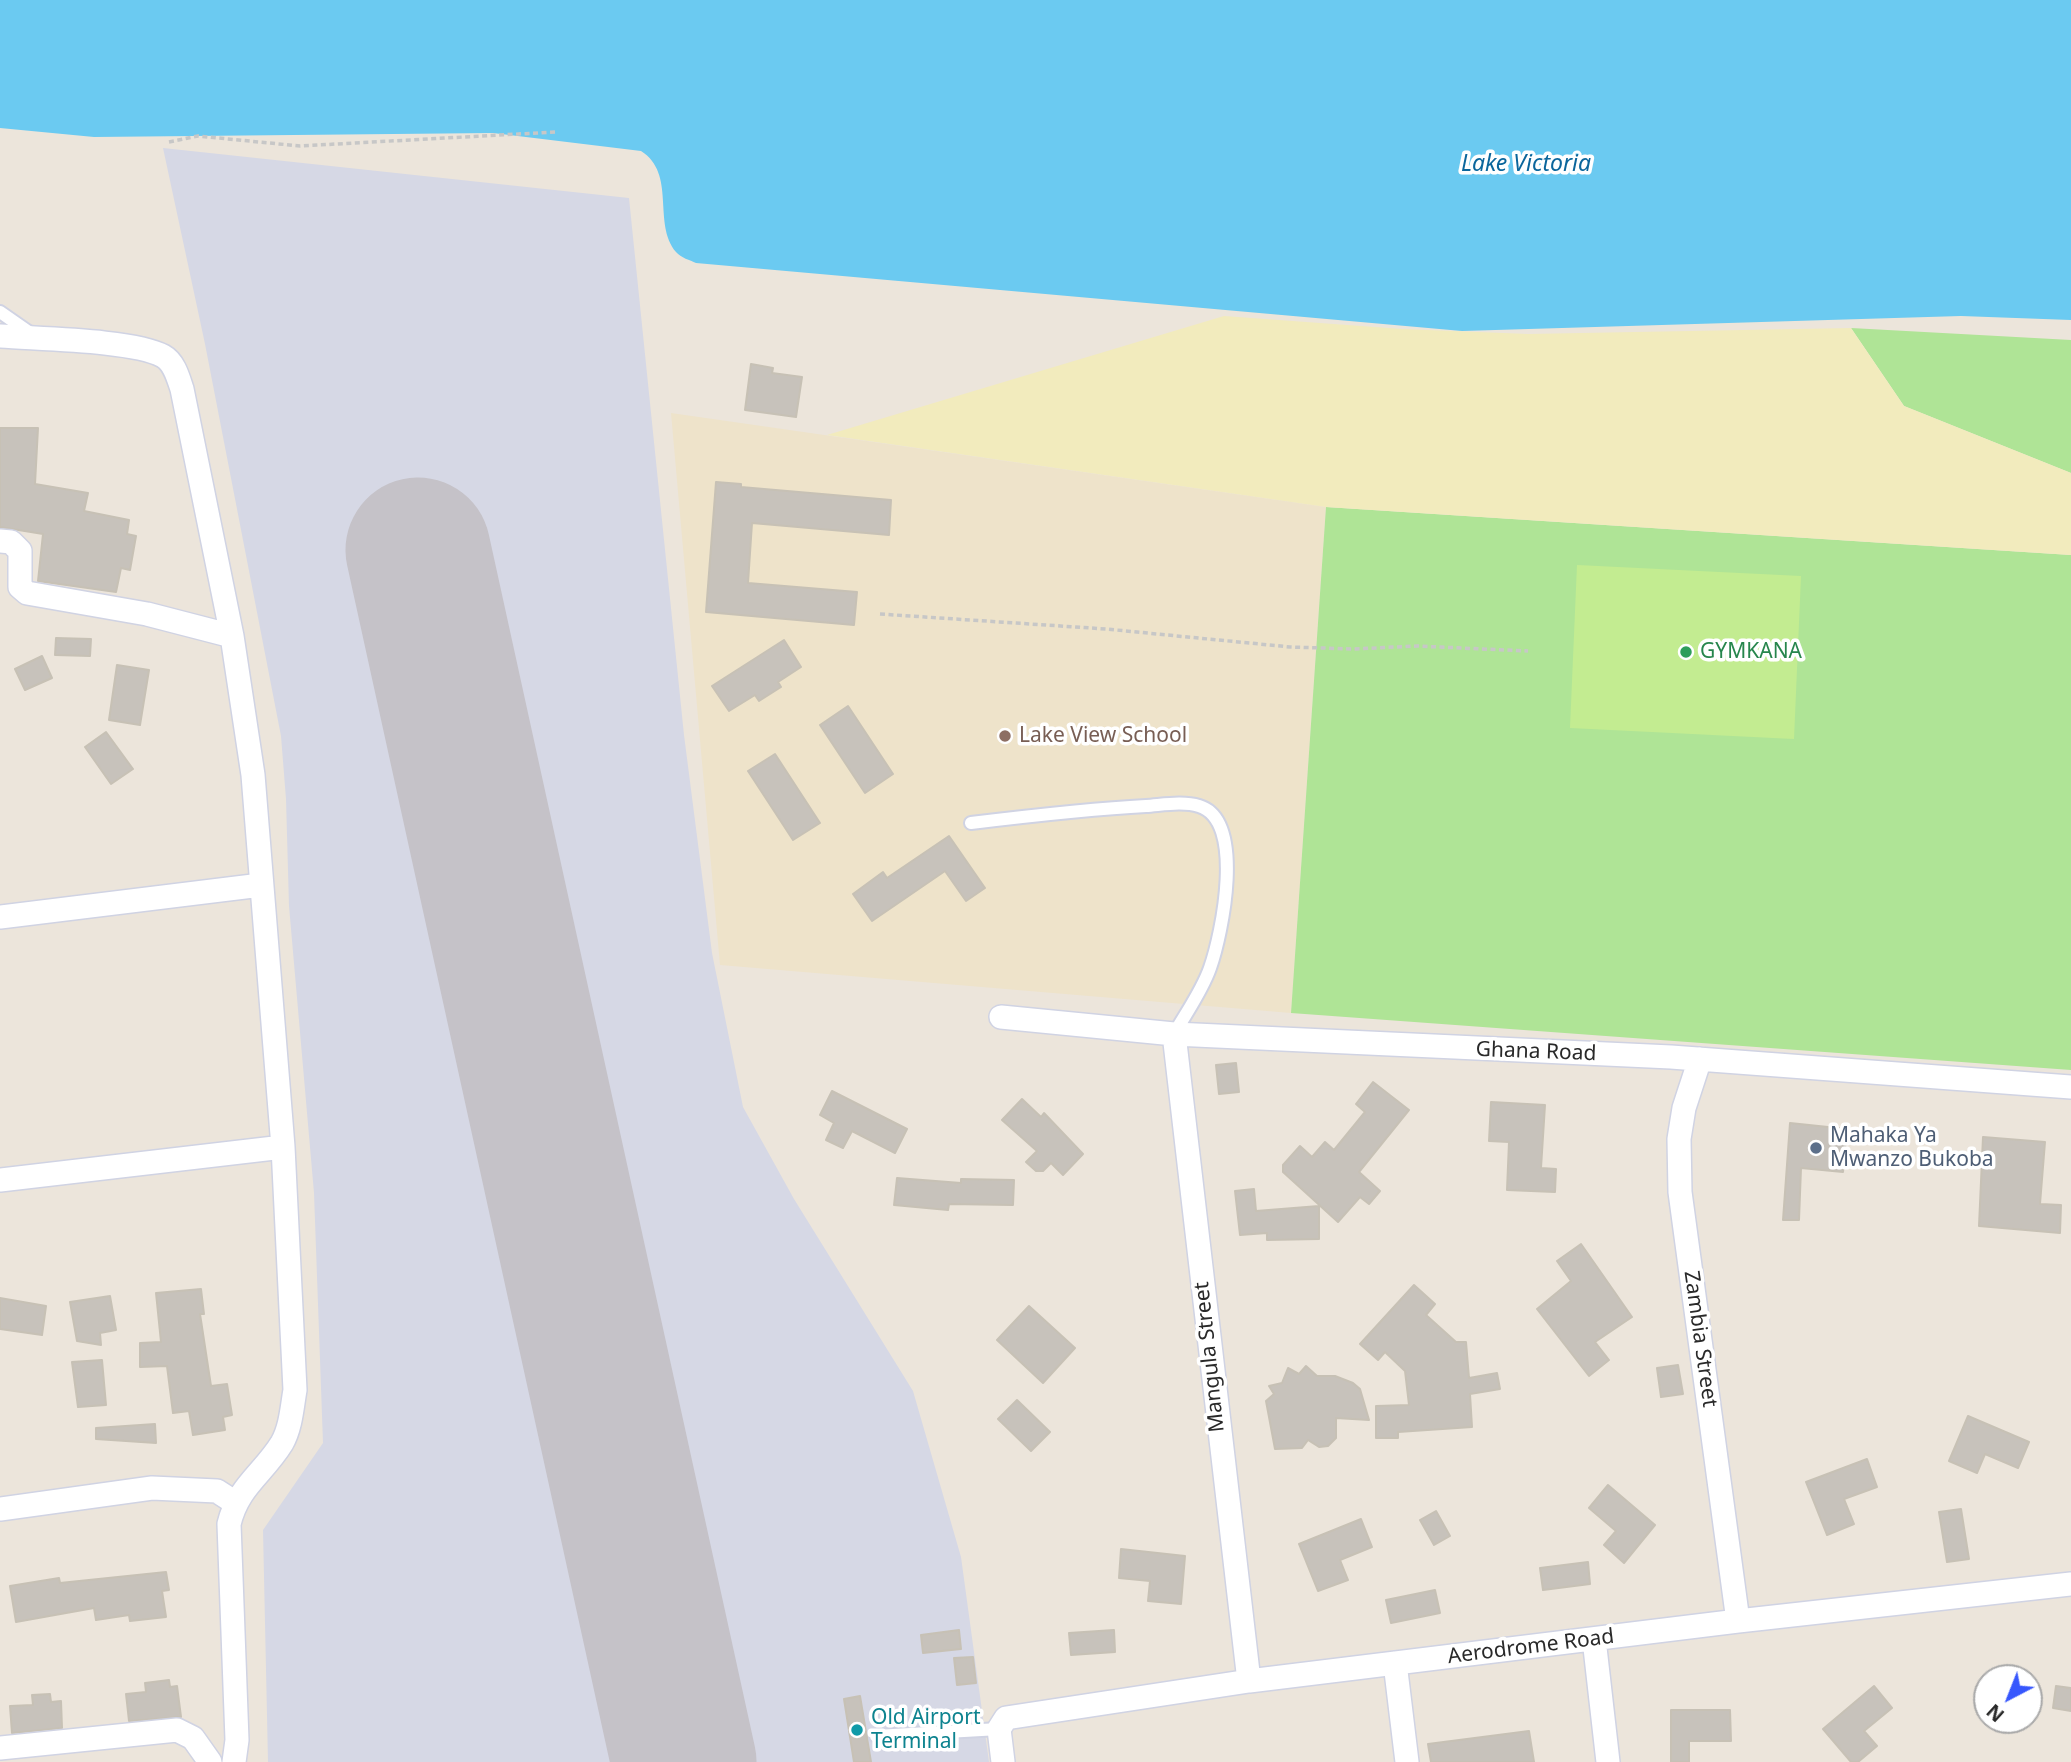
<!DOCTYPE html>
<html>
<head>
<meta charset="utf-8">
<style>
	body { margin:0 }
	#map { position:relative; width:2071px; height:1762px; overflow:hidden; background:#ece5db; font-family:"Noto Sans",sans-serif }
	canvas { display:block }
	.north { position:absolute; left:1973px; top:1664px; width:70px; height:70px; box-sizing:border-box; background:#fff; border:2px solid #a9a9a9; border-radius:50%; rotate:222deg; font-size:19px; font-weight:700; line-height:28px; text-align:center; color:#292929 }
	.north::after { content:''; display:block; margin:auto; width:24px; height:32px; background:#3757fd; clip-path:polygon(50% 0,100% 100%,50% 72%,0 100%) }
</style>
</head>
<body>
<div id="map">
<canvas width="2071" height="1762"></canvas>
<div class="north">N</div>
</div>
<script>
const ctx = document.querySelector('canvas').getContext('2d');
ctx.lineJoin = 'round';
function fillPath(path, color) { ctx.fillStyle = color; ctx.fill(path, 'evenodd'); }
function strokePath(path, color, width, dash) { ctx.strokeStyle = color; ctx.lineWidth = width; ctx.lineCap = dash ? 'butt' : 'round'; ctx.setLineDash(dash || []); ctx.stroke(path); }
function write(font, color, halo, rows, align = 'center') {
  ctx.font = font + ' "Noto Sans",sans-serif'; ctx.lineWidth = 7; ctx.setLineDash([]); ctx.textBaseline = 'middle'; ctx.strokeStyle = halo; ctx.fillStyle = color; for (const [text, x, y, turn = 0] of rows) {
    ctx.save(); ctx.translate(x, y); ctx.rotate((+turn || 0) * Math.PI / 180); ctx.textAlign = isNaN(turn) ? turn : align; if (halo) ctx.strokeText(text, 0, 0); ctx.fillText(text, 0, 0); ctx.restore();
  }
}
fillPath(new Path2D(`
	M671,413L1326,507L1291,1013L720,965Z`), '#eee3ca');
fillPath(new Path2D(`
	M163,148L629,198L684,735L712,953L743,1107L794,1199L913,1391L961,1557L989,1762H268L263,1530L323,1443L314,1193L289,906L286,799L281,736L205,344Z`), '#d6d8e5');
fillPath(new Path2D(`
	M1851,328L2071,340V473L1904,406Z
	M1326,507L2071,555V1070L1291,1013Z`), '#afe496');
fillPath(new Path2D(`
	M1224,316L1402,329L1528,334L1851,328L1904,406L2071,473V555L1326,507L827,435Z`), '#f2ebbd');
fillPath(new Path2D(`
	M1577,565L1801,576L1794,739L1570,728Z`), '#c3ec91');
fillPath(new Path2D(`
	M0,0H2071V320L1961,316L1462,331L696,263C690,260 681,258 676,252C652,223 677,174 641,151L493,133L94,137L0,128Z`), '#6bcaf1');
strokePath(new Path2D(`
	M418,550L684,1762`), '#c5c2c8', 145);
const building = new Path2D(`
	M751,364L773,368L772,373L802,377L796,417L745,410Z
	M0,428H38L35,484L88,493L84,511L129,520L127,534L136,536L130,570L121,568L116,592L38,581L43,534L0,527Z
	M716,482L741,484V487L891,500L889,535L752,523L748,583L857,592L854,625L706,612Z
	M56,638L91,639L90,656L55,655Z
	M784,640L801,667L778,682L781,687L759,701L755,695L729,711L712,686Z
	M42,656L52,678L25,690L15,669Z
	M117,665L149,670L140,725L109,720Z
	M848,706L893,774L865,793L820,725Z
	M106,732L133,769L111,784L85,747Z
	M775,754L820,823L793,840L748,771Z
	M949,836L985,888L966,901L945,871L872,921L853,894L883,872L887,878Z
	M1236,1063L1239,1092L1219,1094L1216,1065Z
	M1373,1082L1409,1110L1359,1172L1380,1191L1369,1204L1360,1197L1338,1222L1283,1172V1165L1300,1146L1312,1157L1325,1142L1334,1150L1365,1112L1356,1104Z
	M832,1091L907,1129L895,1153L852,1131L843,1148L826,1140L834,1123L820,1115Z
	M1022,1099L1041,1117L1044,1113L1083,1154L1063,1175L1051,1163L1043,1171H1036L1026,1162L1037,1151L1002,1120Z
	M1491,1102L1545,1105L1541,1168L1556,1169L1555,1192L1507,1190L1509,1142L1489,1141Z
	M1790,1123L1847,1129L1843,1172L1801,1168L1799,1220H1783Z
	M1983,1137L2045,1142L2040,1204L2061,1205L2060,1233L1979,1226Z
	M897,1178L961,1183V1179L1014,1180L1013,1205L949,1204L948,1210L894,1205Z
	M1254,1189L1256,1211L1319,1206V1239L1267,1240V1233L1240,1235L1235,1191Z
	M1581,1244L1632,1317L1595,1342L1609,1360L1589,1376L1537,1309L1571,1281L1557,1261Z
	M1414,1285L1435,1304L1426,1315L1456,1342H1466L1469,1378L1497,1373L1500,1389L1470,1394L1472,1427L1398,1432V1438H1376V1406L1409,1405L1405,1371L1385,1352L1378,1360L1360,1344Z
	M201,1289L204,1314H200L211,1386L227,1384L232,1415L223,1417L225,1430L193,1435L189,1411L173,1413L167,1366L140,1367V1343L161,1342L156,1293Z
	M110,1296L116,1330L100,1333L101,1345L77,1341L70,1302Z
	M0,1298L46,1306L42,1335L0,1329Z
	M1029,1306L1075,1348L1043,1383L997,1340Z
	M102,1360L106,1405L78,1407L72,1362Z
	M1678,1365L1683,1394L1661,1397L1657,1368Z
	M1306,1366L1317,1376H1335L1353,1383L1360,1389L1369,1420L1336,1418V1438L1328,1446L1319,1447L1308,1440L1302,1448L1275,1449L1266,1401L1274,1394L1269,1386L1282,1383L1288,1368L1299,1374Z
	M1017,1400L1050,1432L1031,1451L998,1419Z
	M1968,1416L2029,1442L2018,1468L1985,1454L1977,1473L1949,1461Z
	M155,1424L156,1443L96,1439V1428Z
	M1867,1459L1877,1487L1844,1499L1854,1524L1827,1535L1806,1482Z
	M1608,1485L1655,1525L1624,1563L1604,1545L1616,1531L1589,1508Z
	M1961,1509L1969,1559L1947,1562L1939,1512Z
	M1436,1511L1450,1536L1434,1545L1420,1520Z
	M1361,1519L1372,1547L1340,1560L1348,1580L1318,1591L1299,1544Z
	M1121,1549L1185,1556L1181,1604L1148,1601L1150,1581L1119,1578Z
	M1588,1562L1590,1584L1543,1590L1540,1568Z
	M166,1572L169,1590L162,1591L166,1617L130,1621L129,1615L96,1620L94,1608L16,1622L10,1586L59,1578L60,1583Z
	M1435,1590L1440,1613L1391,1623L1386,1600Z
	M959,1630L961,1649L923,1653L921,1635Z
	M1114,1630L1115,1652L1071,1655L1069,1633Z
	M973,1657L976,1683L957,1685L954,1658Z
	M169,1680L170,1687L177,1686L181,1717L129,1721L126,1694L146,1692L145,1683Z
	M1874,1686L1892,1708L1864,1731L1877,1746L1858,1762H1851L1823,1729Z
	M2056,1686L2071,1688V1711L2053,1708Z
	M50,1694L51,1702L61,1701L62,1728L12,1733L10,1706L33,1705L32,1695Z
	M860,1696L871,1762H854L844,1699Z
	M1671,1710H1730L1731,1741H1689V1762H1671Z
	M1529,1731L1534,1762H1431L1428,1744Z`);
fillPath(building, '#c7c2bb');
strokePath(building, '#c7c1b5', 2);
const service = new Path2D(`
	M0,312L33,335
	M971,823C1029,816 1087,809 1146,806C1162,805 1183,801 1199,806C1246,820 1222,934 1210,968C1202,991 1186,1013 1174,1034
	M876,1736L999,1729`);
const minor = new Path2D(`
	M0,336C37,339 134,340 163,356C174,362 178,377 182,389L232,636L253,775L283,1147L295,1390C292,1407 291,1427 282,1443C263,1474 238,1486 229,1524L237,1740L234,1762
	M0,541L11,542L20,551V587L27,593L147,614L232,636
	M0,917L261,885
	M1001,1017L1174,1034L1671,1057L2071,1087
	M1174,1034L1249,1681
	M1700,1059L1684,1108L1679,1139L1680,1192L1738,1621
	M0,1180L283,1147
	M0,1509L152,1488L217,1491L234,1502
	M1594,1639L1608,1762
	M1395,1663L1407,1762
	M0,1748L177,1730L193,1738L210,1762
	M1003,1762L999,1729L1006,1718L1249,1681L1738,1621L2071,1584`);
strokePath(service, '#d0d3e3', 16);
strokePath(minor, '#d0d3e3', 26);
strokePath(new Path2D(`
	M169,142L198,136L300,146L555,132
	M880,614L1106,629L1290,647L1354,649L1417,646L1528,651`), '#c7c7c7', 3.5, [5, 3.5]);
strokePath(service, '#fff', 12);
strokePath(minor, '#fff', 23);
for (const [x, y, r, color] of [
	[1686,652,7,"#2e9e5b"],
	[1005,736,7,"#8d6e63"],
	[1816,1148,7,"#5c6f8a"],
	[857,1730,7,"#0f9aa8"]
]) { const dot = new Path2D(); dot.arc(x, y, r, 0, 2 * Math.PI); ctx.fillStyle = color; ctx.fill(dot); strokePath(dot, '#fff', 2.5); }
write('21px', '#27864d', '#fff', [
	["GYMKANA",1700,652]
], 'left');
write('21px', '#785e54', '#fff', [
	["Lake View School",1019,736]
], 'left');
write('21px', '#292929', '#fff', [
	["Ghana Road",1536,1052,2],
	["Zambia Street",1700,1339,82],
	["Mangula Street",1210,1357,-96],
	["Aerodrome Road",1531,1647,-7]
]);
write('21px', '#4e5e75', '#fff', [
	["Mahaka Ya",1830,1136],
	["Mwanzo Bukoba",1830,1160]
], 'left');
write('21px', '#0d838f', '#fff', [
	["Old Airport",871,1718],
	["Terminal",871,1742]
], 'left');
write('italic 23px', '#0b669c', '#fff', [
	["Lake Victoria",1526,164]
]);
</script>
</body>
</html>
